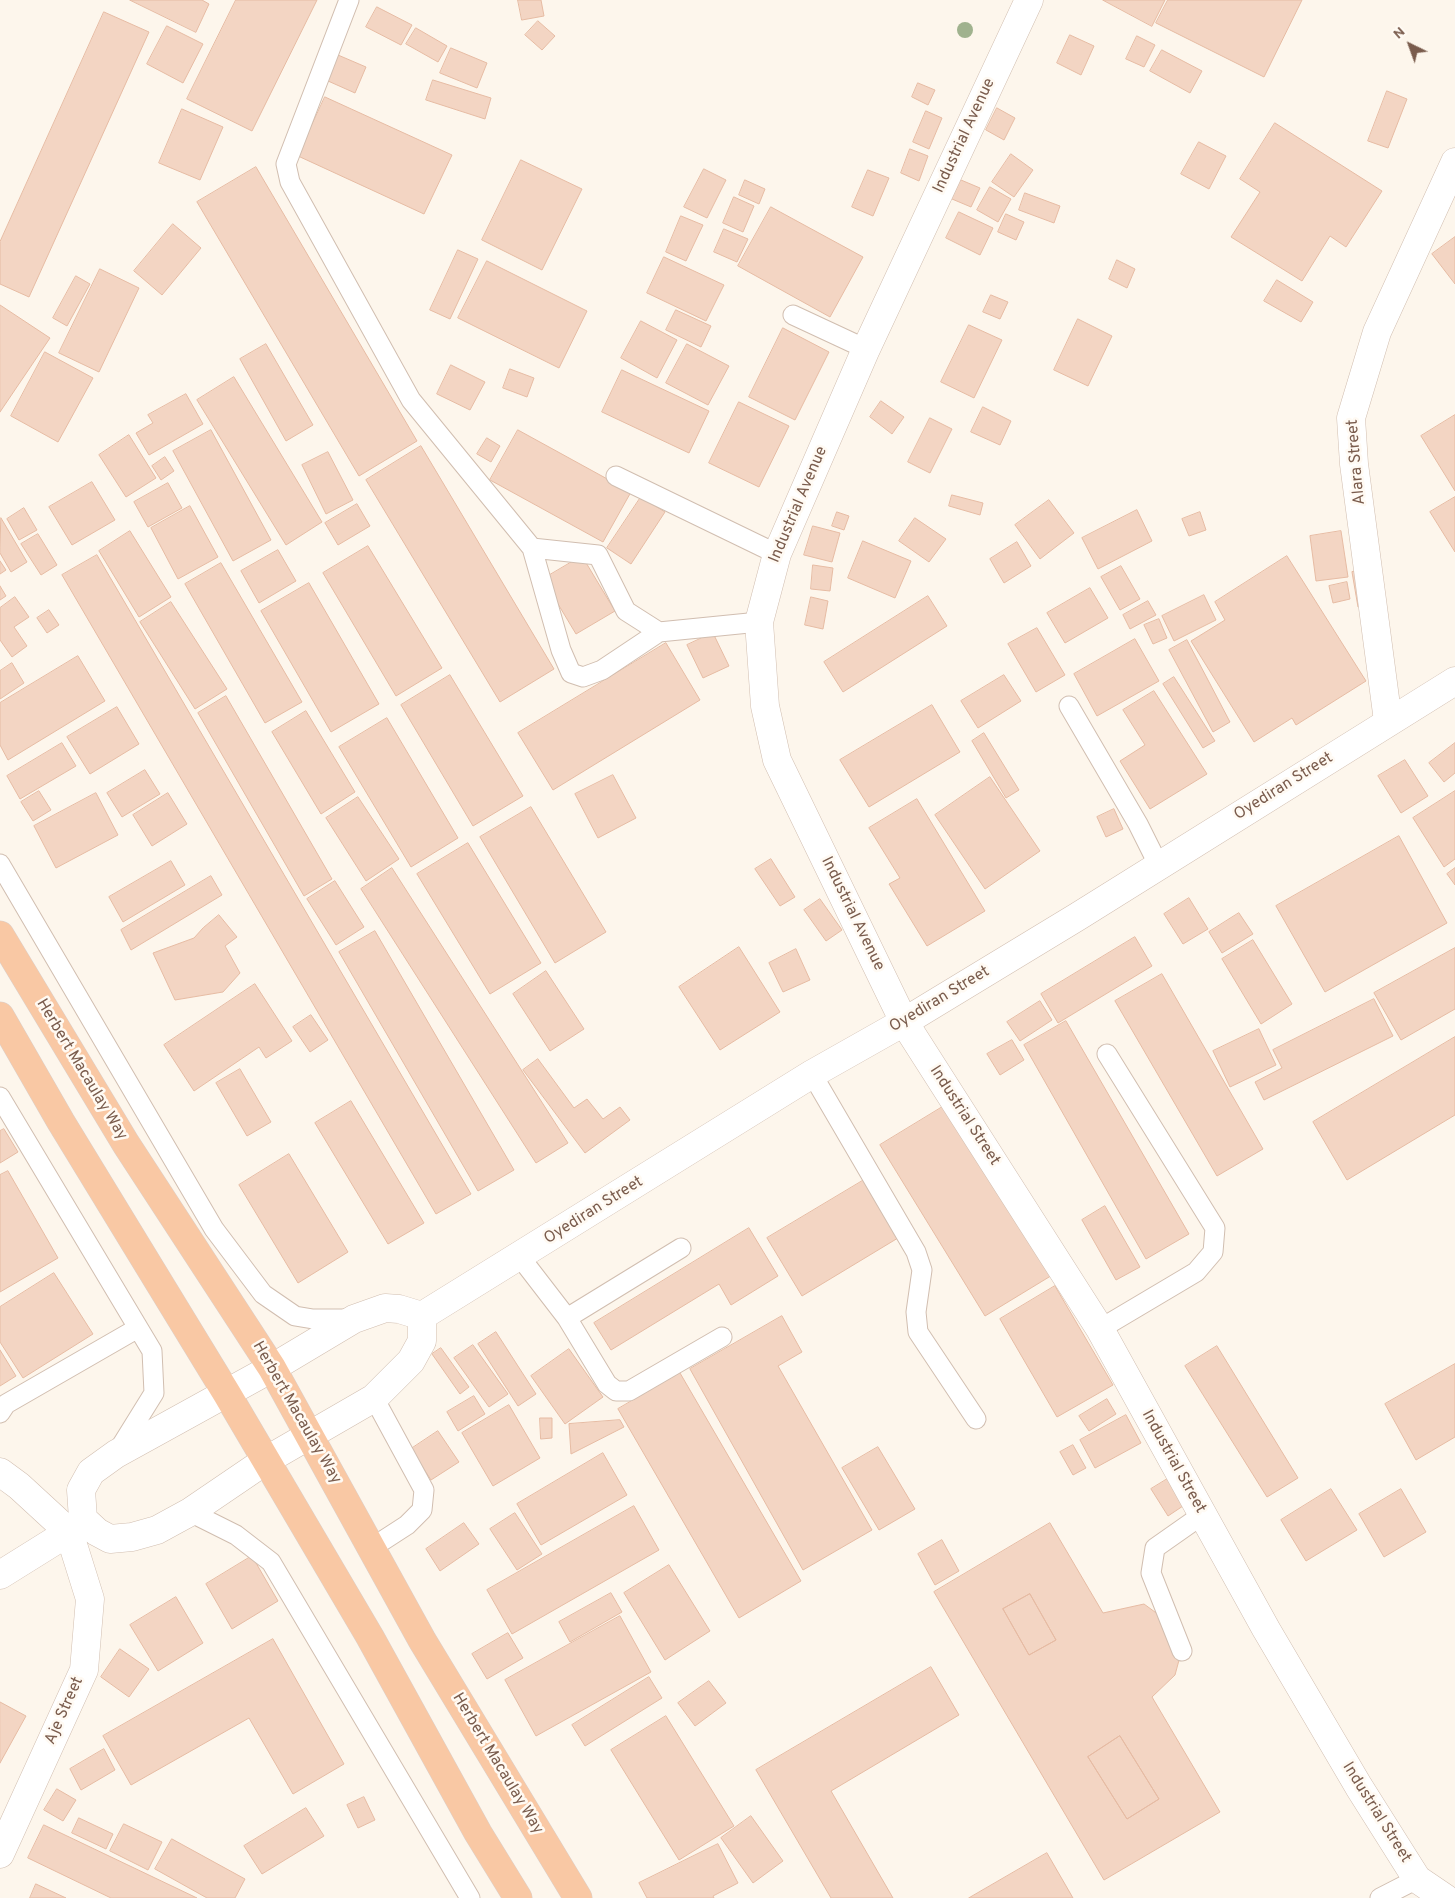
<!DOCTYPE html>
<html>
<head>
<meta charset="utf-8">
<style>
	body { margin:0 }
	#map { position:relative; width:1455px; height:1898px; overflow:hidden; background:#fdf6ec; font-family:Overpass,sans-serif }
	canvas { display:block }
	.north { position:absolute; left:1385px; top:20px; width:50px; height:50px; -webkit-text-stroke:4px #fffaf3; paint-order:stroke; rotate:318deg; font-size:14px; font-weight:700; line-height:20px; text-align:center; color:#7a5c4d }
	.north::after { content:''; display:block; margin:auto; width:18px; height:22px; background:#7a5c4d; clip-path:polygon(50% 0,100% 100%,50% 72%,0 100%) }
</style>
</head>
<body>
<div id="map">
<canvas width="1455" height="1898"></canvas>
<div class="north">N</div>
</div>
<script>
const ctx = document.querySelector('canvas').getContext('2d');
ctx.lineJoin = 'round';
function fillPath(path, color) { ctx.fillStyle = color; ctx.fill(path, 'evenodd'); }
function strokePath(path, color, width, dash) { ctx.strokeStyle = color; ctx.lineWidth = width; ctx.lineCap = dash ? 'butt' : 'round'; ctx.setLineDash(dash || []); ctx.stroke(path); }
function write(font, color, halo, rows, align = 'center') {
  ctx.font = font + ' Overpass,sans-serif'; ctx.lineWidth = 5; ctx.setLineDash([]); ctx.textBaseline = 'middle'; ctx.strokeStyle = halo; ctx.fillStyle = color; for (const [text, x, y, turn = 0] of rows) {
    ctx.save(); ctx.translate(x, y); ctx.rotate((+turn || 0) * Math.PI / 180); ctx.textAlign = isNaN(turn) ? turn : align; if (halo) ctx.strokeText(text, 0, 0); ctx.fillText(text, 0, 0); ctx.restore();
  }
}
const building = new Path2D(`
	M130,0H202L209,4L196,32Z
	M236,0H317L252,131L187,99Z
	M518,0H541L544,16L522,20Z
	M1103,0H1165L1152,26Z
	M1168,0H1302L1264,77L1156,23Z
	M377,7L412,25L401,45L366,27Z
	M104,12L149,32L29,297L0,284V242Z
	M538,21L555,36L542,50L525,35Z
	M167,26L203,44L183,83L147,64Z
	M416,28L447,46L438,62L406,44Z
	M1070,35L1094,46L1081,75L1057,63Z
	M1137,36L1155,45L1144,67L1126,59Z
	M451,48L487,63L477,88L440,73Z
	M1162,50L1202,71L1190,93L1150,71Z
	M338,55L366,67L355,93L328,81Z
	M433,80L491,98L485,119L426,100Z
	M918,83L935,90L928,105L912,97Z
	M1387,91L1407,99L1388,148L1368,141Z
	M325,97L452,155L424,214L298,156Z
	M997,108L1015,118L1004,140L986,130Z
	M182,109L223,127L200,180L159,163Z
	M926,111L942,118L929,149L913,142Z
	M1275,123L1382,191L1346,247L1330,236L1302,281L1231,237L1260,192L1240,179Z
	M1199,142L1226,156L1209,189L1181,174Z
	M910,149L928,156L919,181L901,173Z
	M1011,154L1033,170L1014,197L992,182Z
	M521,160L582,189L542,270L482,240Z
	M256,167L417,441L359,476L197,202Z
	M704,169L726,180L707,218L684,207Z
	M868,170L889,178L873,216L852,207Z
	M745,180L765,189L759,204L739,195Z
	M961,180L980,188L971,207L952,199Z
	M990,187L1011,199L998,222L977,210Z
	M1025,193L1060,206L1054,223L1019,210Z
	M734,197L754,206L743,232L723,223Z
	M771,207L863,257L830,317L738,266Z
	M959,212L993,228L980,255L946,238Z
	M1006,214L1024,222L1016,240L998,232Z
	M681,216L703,225L686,261L666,252Z
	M173,224L201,248L162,295L134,271Z
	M724,229L748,239L737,262L714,252Z
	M1455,237V284L1432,254Z
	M458,250L478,259L450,319L430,310Z
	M664,257L724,285L706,321L647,293Z
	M1117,260L1135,269L1127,288L1109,279Z
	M487,261L587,311L559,368L458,318Z
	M100,269L139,288L99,372L59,353Z
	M76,276L90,284L67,326L53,318Z
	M1277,280L1313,302L1301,322L1264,301Z
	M991,295L1008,302L1000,319L983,312Z
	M0,305L50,338L0,412Z
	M676,310L711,326L701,347L666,330Z
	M1078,319L1112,336L1088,386L1054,370Z
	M641,321L677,340L657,378L621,358Z
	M969,325L1002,340L974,398L941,382Z
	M783,328L829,352L795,420L749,397Z
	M266,344L313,425L286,441L240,359Z
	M687,344L729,366L708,405L666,383Z
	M45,352L93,378L58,442L11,416Z
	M451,365L485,382L470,410L437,394Z
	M510,369L534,378L527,397L503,388Z
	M622,370L709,411L689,453L602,412Z
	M234,377L322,522L286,545L197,400Z
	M186,394L203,424L149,455L136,433L153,423L148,415Z
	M881,401L904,417L892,434L870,417Z
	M739,402L789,426L759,487L709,463Z
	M983,407L1011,421L1000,445L971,432Z
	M1455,415V491L1421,436Z
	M930,418L952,429L930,473L908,462Z
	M211,430L271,540L233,561L173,451Z
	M518,430L631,492L603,542L490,480Z
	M129,435L156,478L126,497L99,455Z
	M487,438L500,446L491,462L477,454Z
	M421,446L554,669L500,702L366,480Z
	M328,452L353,500L326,514L302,465Z
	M165,457L174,471L161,480L152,466Z
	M92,482L115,520L72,545L49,507Z
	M168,483L182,508L148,527L134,502Z
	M952,495L983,503L980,515L949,506Z
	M641,497L665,512L631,564L607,548Z
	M1455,497V552L1430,512Z
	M1049,500L1074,533L1040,559L1015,525Z
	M357,504L370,526L338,545L325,523Z
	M190,506L218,557L178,579L151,528Z
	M24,508L37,530L19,540L7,519Z
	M1137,510L1152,541L1098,569L1082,538Z
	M837,512L849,516L844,530L832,526Z
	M1200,512L1206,530L1189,536L1182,519Z
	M1,518L27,562L11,572L0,553Z
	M915,518L946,539L929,562L899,541Z
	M813,526L840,533L832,562L804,555Z
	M130,531L171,597L139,617L99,551Z
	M1341,531L1348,577L1316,581L1310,536Z
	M38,534L57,565L41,575L21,544Z
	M863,541L911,561L895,598L848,578Z
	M1017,542L1031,566L1004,583L990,559Z
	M368,546L442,668L396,696L323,573Z
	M278,550L296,581L259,603L241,571Z
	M97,555L471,1194L436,1214L62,575Z
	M582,556L615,611L576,634L543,579Z
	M1287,556L1366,681L1296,725L1292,718L1254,742L1191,641L1225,620L1215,602Z
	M0,561L6,570L0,574Z
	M221,563L302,702L265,723L185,584Z
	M813,565L833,568L830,591L811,589Z
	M1121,566L1140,599L1120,610L1101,577Z
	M1363,570L1370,605L1358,607L1352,572Z
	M1347,582L1350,599L1333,603L1329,586Z
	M309,583L379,704L331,732L261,611Z
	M0,586L6,596L0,600Z
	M1090,588L1108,618L1065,643L1047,613Z
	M1204,595L1216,620L1174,641L1162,616Z
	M928,596L947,626L843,692L824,662Z
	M15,597L29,617L14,627L27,646L12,657L0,640V608Z
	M811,597L828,601L823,629L805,625Z
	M1148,601L1156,615L1130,629L1123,615Z
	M171,602L227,689L195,709L140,622Z
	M49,610L59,625L47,633L37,618Z
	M1159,619L1167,638L1153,644L1144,625Z
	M1037,628L1065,675L1036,692L1008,644Z
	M713,633L729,666L703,678L687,645Z
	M1135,639L1159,681L1097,716L1074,674Z
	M1187,640L1230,722L1213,732L1169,650Z
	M666,643L700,700L553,790L518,733Z
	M78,656L105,701L8,760L0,745V703Z
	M12,663L24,683L0,699V671Z
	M450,675L523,796L473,826L401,705Z
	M1004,675L1021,701L978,728L961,701Z
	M1174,677L1215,741L1203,748L1163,684Z
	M1154,691L1207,774L1150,809L1120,761L1145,745L1123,710Z
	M226,696L332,879L304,896L198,713Z
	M932,705L960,752L869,807L840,760Z
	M117,707L139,744L90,774L67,737Z
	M306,711L355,792L321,814L272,732Z
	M387,718L458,838L411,867L339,747Z
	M984,733L1019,790L1006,798L972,741Z
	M62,743L76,766L20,799L7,776Z
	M1455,743V773L1444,782L1429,763Z
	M1405,760L1428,796L1401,813L1378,776Z
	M145,770L160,794L122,817L107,793Z
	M613,775L636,818L598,838L575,794Z
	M990,777L1040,851L985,889L935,815Z
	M39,791L51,810L33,821L21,802Z
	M1455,791V859L1444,867L1413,818Z
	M96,793L118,835L56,868L34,826Z
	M168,793L187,824L152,846L133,815Z
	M358,797L399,859L366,881L326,818Z
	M917,799L985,911L927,946L889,884L900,878L869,828Z
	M531,807L606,932L555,963L480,837Z
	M1114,809L1123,829L1106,837L1097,817Z
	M1399,836L1447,923L1325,992L1276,906Z
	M468,843L541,963L490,994L417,874Z
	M771,859L795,897L780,906L755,869Z
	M171,861L185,885L123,922L109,897Z
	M392,868L568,1143L536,1163L361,889Z
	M1455,868V885L1447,874Z
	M211,876L222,895L131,950L121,930Z
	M335,881L364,927L336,945L307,899Z
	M1189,898L1208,929L1183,944L1164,914Z
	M820,899L842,930L826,941L804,910Z
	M1239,913L1253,934L1222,953L1209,932Z
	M219,915L237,937L225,946L240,973L223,992L175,1000L153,953L194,938L203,928Z
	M375,931L514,1170L478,1191L339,952Z
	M1135,937L1152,966L1058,1023L1041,994Z
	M1253,940L1292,1004L1261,1024L1222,959Z
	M739,947L780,1012L720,1050L679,987Z
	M1455,948V1009L1401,1040L1374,993Z
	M796,949L810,980L783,992L769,963Z
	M546,971L584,1029L550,1051L513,994Z
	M1162,974L1263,1149L1217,1176L1115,1001Z
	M255,984L292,1041L266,1058L259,1047L194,1091L164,1045Z
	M1374,999L1393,1036L1264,1100L1255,1082L1282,1068L1273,1050Z
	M1040,1001L1052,1020L1020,1041L1007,1022Z
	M311,1015L328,1040L310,1052L293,1027Z
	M1066,1021L1189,1234L1146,1259L1024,1045Z
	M1259,1029L1276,1065L1230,1087L1213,1051Z
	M1455,1037V1115L1347,1180L1313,1122Z
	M1012,1040L1024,1060L1000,1075L987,1054Z
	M538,1059L574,1108L587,1099L603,1119L620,1107L630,1120L585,1153L523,1070Z
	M240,1069L271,1122L247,1136L216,1083Z
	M351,1101L424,1223L388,1244L315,1123Z
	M949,1103L1054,1274L985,1316L880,1145Z
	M4,1129L18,1152L0,1163V1131Z
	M289,1154L348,1252L298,1283L239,1185Z
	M8,1171L58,1258L0,1292V1175Z
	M864,1180L898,1238L802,1296L767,1238Z
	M1105,1206L1140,1267L1116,1280L1082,1220Z
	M749,1228L778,1276L731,1305L719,1284L611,1350L594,1323Z
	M54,1273L93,1334L23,1378L0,1342V1307Z
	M1055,1286L1113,1385L1057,1417L1000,1319Z
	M782,1316L802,1352L778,1366L872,1530L803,1570L690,1369Z
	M496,1332L536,1394L518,1406L478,1344Z
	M473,1345L508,1394L489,1407L454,1358Z
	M1217,1346L1298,1478L1267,1497L1185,1366Z
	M441,1348L469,1387L460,1394L432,1354Z
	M569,1349L603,1397L565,1424L531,1376Z
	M0,1350L16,1376L0,1386Z
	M1455,1364V1437L1416,1460L1385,1404Z
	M680,1373L801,1581L739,1618L618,1409Z
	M474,1396L485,1414L458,1431L447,1412Z
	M1107,1399L1116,1414L1089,1431L1079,1416Z
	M509,1405L540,1458L493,1486L462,1433Z
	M1126,1415L1141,1443L1095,1468L1080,1440Z
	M540,1418H552V1438L541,1439Z
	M620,1420L624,1427L571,1454L569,1424Z
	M438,1431L459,1462L431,1480L411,1449Z
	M1073,1445L1086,1468L1073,1475L1060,1452Z
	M878,1447L915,1509L879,1530L842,1468Z
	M603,1453L627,1495L541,1545L517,1504Z
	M1169,1478L1186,1504L1168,1516L1151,1489Z
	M1331,1489L1357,1530L1306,1561L1281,1520Z
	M1401,1489L1426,1532L1384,1557L1359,1514Z
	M634,1506L659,1550L512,1634L487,1590Z
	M515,1513L542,1554L517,1570L490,1529Z
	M464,1523L479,1544L440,1571L426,1549Z
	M1050,1523L1103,1613L1144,1604L1170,1623L1182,1649L1175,1675L1152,1697L1220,1812L1104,1880L934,1592ZM1030,1594L1056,1640L1029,1655L1003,1609ZM1120,1736L1159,1799L1127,1819L1088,1757Z
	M942,1540L959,1571L935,1585L918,1554Z
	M252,1556L278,1601L232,1629L206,1584Z
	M669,1565L710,1631L665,1660L624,1593Z
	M611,1593L622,1612L570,1642L559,1622Z
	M1030,1594L1056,1640L1029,1655L1003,1609Z
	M176,1597L203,1643L158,1671L130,1625Z
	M620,1616L651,1672L536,1736L505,1680Z
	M508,1633L523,1658L487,1679L472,1654Z
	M273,1639L344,1764L293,1794L249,1718L131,1785L103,1736Z
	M120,1649L149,1669L129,1697L101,1677Z
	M931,1667L959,1715L831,1791L893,1898H831L756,1770Z
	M649,1677L662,1698L585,1746L572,1725Z
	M709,1681L726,1703L695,1726L678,1703Z
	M0,1702L26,1716L0,1763Z
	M666,1716L734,1826L679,1860L611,1750Z
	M1120,1736L1159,1799L1127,1819L1088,1757Z
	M104,1749L115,1770L81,1790L70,1769Z
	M57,1789L76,1800L63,1821L44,1810Z
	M364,1797L375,1820L358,1828L347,1805Z
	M306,1808L324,1836L262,1874L244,1846Z
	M751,1816L783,1861L753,1883L721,1838Z
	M79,1818L113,1834L106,1849L72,1833Z
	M124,1824L162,1842L148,1870L110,1851Z
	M44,1825L197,1898H111L28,1858Z
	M172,1839L245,1879L235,1898H207L155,1869Z
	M718,1844L738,1883L713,1896L714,1898H647L639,1883Z
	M1047,1853L1073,1898H969Z
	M36,1884L66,1898H30Z`);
fillPath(building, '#f3d5c3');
strokePath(building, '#e6bba3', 1);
const service = new Path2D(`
	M349,0L286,164L290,182L411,400L532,548L598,555L626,611L659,632
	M793,315L866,349
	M616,476L777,554
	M532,548L561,650L571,673L583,677L602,670L659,632L759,622
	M1069,706L1138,824L1159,866
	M0,864L214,1229L263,1294L295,1316L313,1319H353
	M812,1074L916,1252L922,1270L916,1312L918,1332L976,1419
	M0,1097L152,1351L154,1393L118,1451
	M520,1257L567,1318L607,1384L616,1391H629L722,1337
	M567,1318L681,1248
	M1100,1329L1196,1272L1213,1252L1215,1228L1107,1054
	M0,1413L6,1404L138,1328
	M190,1512L236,1535L271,1562L470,1898
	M373,1547L407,1525L422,1510L424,1490L374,1398
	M1182,1651L1151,1573L1155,1548L1202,1515
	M1380,1898L1417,1879`);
const minor = new Path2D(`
	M1029,0L866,349L777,554L759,622L765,706L777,760L904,1022L1100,1329L1266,1629L1359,1787L1417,1879L1445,1898
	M1388,721L1354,464L1351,418L1377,332L1455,162
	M0,1472L19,1486L69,1532`);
const tertiary = new Path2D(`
	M385,1308L399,1309L422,1316V1341L411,1361L374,1398L265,1461L190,1512L157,1530L132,1537L110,1539L97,1532L83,1519L81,1490L91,1472L116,1454L272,1368L354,1319Z
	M422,1316L812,1074L904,1022L1077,917L1455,681
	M0,1575L69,1532L82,1520
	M0,1854L84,1670L90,1599L69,1532`);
const trunk = new Path2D(`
	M0,935L126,1144L272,1368L422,1640L578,1898
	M0,1016L61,1122L227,1394L370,1637L478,1833L518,1898`);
strokePath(service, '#d1beb0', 21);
strokePath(minor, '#d1beb0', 29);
strokePath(tertiary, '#d1beb0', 29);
strokePath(trunk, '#dad1cd', 29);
strokePath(service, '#fff', 19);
strokePath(minor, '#fff', 28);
strokePath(tertiary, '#fff', 28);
strokePath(trunk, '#f9c8a4', 28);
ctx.fillStyle = '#a0b28e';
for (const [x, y] of [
	[965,30]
]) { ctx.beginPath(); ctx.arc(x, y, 8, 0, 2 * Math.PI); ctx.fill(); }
write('16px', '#7a5c4d', '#fffaf3', [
	["Industrial Avenue",965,136,-65],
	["Alara Street",1357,462,-95],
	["Industrial Avenue",799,505,-67],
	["Oyediran Street",1284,787,-32],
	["Industrial Avenue",852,914,64],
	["Oyediran Street",940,1000,-31],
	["Herbert Macaulay Way",81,1070,59],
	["Industrial Street",964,1116,57],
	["Oyediran Street",594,1211,-32],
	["Herbert Macaulay Way",296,1413,60],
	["Industrial Street",1173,1462,61],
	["Aje Street",65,1711,-66],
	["Herbert Macaulay Way",497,1764,59],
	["Industrial Street",1376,1813,58]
]);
</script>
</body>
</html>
